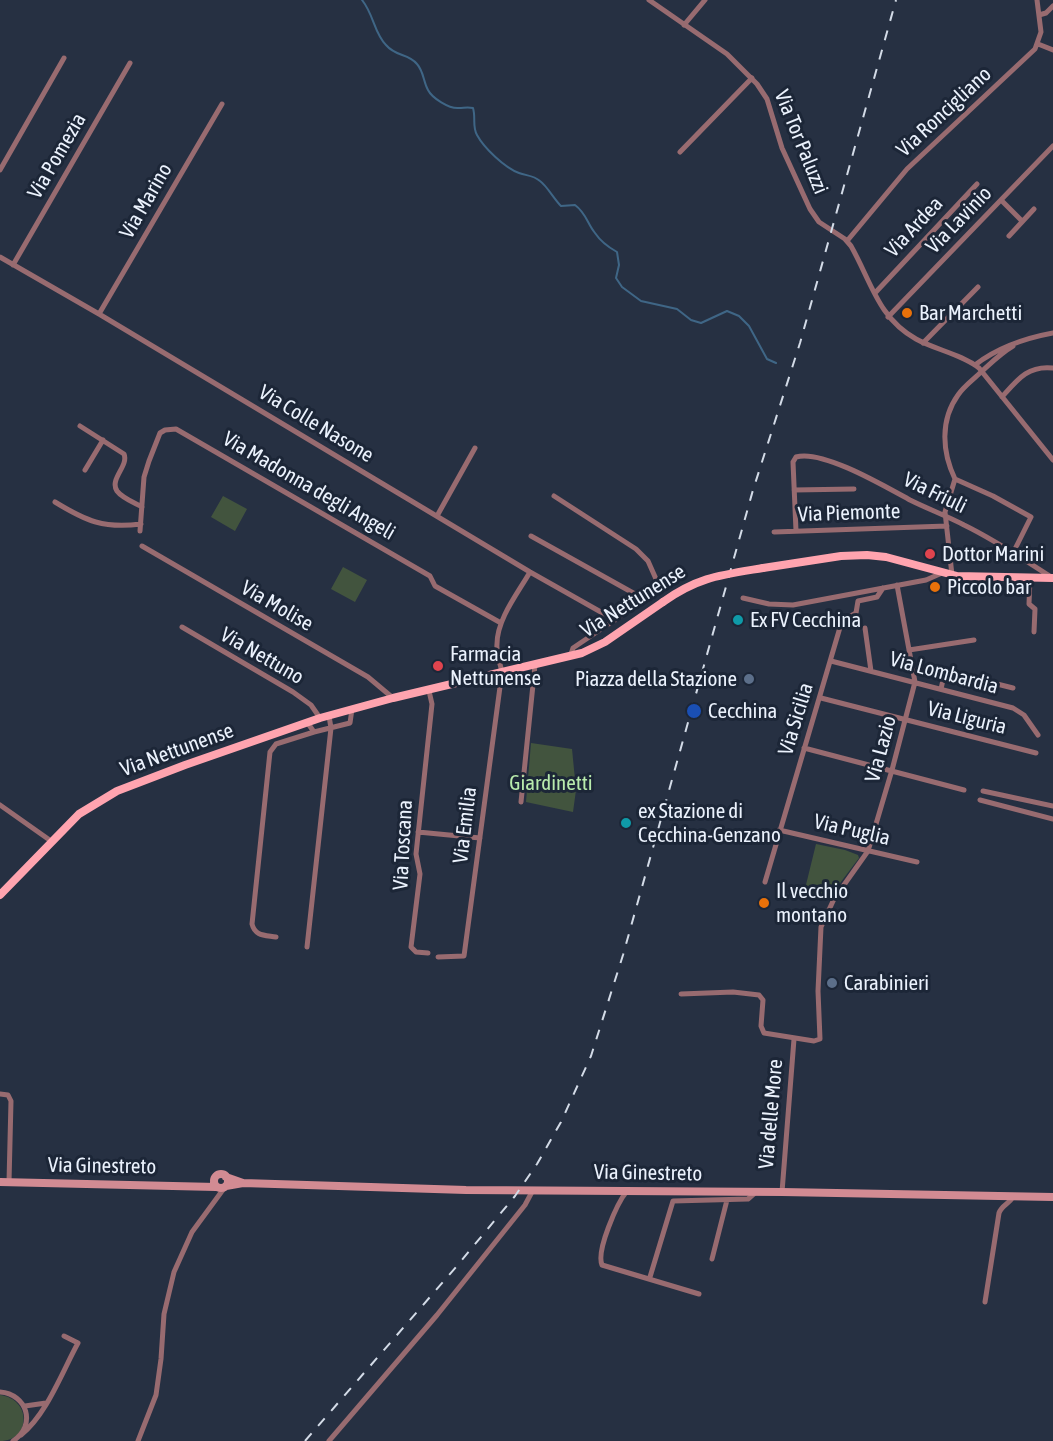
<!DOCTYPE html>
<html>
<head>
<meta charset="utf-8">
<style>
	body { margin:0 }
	canvas { display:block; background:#263042 }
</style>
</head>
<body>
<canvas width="1053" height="1441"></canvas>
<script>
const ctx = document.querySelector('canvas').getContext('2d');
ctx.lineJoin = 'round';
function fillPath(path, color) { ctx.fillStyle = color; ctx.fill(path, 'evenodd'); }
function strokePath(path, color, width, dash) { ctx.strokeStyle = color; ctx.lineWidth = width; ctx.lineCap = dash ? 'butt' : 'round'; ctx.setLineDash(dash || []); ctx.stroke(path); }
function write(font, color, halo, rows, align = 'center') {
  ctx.font = font + ' "Asap Condensed",sans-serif'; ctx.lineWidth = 6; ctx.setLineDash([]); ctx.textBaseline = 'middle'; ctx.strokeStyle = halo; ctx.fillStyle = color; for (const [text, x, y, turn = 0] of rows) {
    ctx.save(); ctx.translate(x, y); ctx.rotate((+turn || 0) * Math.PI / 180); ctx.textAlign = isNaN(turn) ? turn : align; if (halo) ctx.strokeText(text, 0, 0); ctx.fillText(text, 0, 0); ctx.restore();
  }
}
fillPath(new Path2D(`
	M223,496L247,509L235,531L211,517Z
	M343,567L367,580L355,602L331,589Z
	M531,743L572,749L576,790L573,812L526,802Z
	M816,844L845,850L858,855L859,858L828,899L804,893Z
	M0,1395C32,1399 31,1441 0,1441Z`), '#42543e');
strokePath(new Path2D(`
	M362,0C374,15 374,33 386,45C396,57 408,53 417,64C424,72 423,81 428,90C432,98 449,109 459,108C464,108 467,107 473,108C476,118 472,126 477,135C484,148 505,168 519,173C527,176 533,175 540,181C547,186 554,199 561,206L575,205C586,213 587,223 595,233C601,242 608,247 617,252L619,265L616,278L622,287L641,301L677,309L691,320L701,323L727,311L739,316L749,326L767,359L776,363`), '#3f6686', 2);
strokePath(new Path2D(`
	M649,0L727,54L757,84L767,99L782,148L810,209L819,222L845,239L851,246C871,281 878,318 916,339C936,350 961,354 979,368L1053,460
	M1039,15L1046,13L1053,6
	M684,25L705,0
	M1038,44L1053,50
	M680,152L752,78
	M0,170L64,58
	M1001,200L1022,221
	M1009,236L1034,209
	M847,241L907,169L1035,49L1041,32L1037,0
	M0,257L99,314L530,572L615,620
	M13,265L130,63
	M875,293L977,184
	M99,314L222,104
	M888,317L1053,146
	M923,343L978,287
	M975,365C997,348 1026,338 1053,333
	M1002,397C1017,380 1028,365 1053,368
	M80,426L124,454C129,466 109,479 117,491C122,498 135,503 142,507
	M85,470L103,440
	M955,479L993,496L1031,517L1013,553
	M794,490L854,489
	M554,496L636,549L648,561L656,579L653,591L641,602L573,648L570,657
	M55,502C86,521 104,529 141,524
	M437,516L475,448
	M140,531L144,477L149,461L160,433L165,430L176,429L430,576L435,586L501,623
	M796,531L793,462L796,457C822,449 886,487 910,500C928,509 947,516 964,525C995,540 1023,559 1051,577
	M774,532L947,526
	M531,536L644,599
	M142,546L368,677L393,698
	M952,575L945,512L955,479C942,452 940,420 958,395C964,386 973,380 981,372C991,363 1001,353 1013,346
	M1030,578L1029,604L1035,609L1034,632
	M743,598L769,604L793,605L926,580L942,573
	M182,627L293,692L311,705L320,718
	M865,628L871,671
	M909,650L974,640
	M831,661L1013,708L1024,715L1038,735
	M912,670L940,669L945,671L941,689
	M945,671L1013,688
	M821,698L1036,753
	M307,722L314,732L350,723L352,709
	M804,748L964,790
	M983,791L1053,806
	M980,800L1053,819
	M521,802L535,665
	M0,805L51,841
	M779,830L917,862
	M418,832L480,838
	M765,882L841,624L844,620L856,613L858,601L877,597L883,588
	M276,937C264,935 255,936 252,924L270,752L276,744L314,732
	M307,947L331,728L329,716
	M428,953L416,952L411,947L420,874L416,854L432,704L429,691
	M438,957L464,956L502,672C500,663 496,653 497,644C497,619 518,593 530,572
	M681,994L733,992L759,995L763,1000L761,1026L764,1033L814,1041L820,1039L818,991L821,927L834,899L868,851L892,770L915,682L897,585
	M0,1094L8,1095L11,1101L9,1182
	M627,1191C617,1203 596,1251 602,1265L699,1294
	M782,1192L794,1039
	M712,1259L727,1200
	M650,1277L673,1201L748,1199L756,1192
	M985,1302L999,1213C1002,1205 1009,1204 1013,1197
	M0,1392C27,1394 37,1425 13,1441
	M25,1406L46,1403
	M21,1435C47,1414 62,1372 78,1343L64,1336
	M138,1441L156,1395L161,1359L164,1314L174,1272L192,1232L225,1187
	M329,1441L437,1315L525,1205L533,1190`), '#986b70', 5);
strokePath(new Path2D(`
	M214 1181a7 7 0 1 1 14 0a7 7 0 1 1-14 0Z
	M0,1182L216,1187
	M243,1183L466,1190L782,1192L1053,1197
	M226,1186L243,1183L226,1177`), '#d28b93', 8);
strokePath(new Path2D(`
	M763,568L841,556L867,555L886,557L957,576L1053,578
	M0,895L79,814L117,791L185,765L320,718L393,698L582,653L605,642L663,602`), '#ffa4af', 8);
strokePath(new Path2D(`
	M305,1441L456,1267L515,1196L537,1164L561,1122L591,1056L623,955L753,490L800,343L896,0`), '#d3dbe7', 2, [10, 10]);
strokePath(new Path2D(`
	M663,602C698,577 721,575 763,568`), '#ffa4af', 8);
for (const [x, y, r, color] of [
	[907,313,6,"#e8710a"],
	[930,554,6,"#e0444e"],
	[935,587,6,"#e8710a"],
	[738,620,6,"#0f9aa8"],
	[438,666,6,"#e0444e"],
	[749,679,6,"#5c6f8a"],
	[694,711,8,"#1a4fb4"],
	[626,823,6,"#0f9aa8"],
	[764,903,6,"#e8710a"],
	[832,983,6,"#5c6f8a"]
]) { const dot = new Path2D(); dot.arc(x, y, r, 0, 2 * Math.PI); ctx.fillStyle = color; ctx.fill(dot); strokePath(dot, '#1c2637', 2); }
write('21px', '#ebf2fd', '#1c2637', [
	["Via Roncigliano",944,112,-43],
	["Via Tor Paluzzi",801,142,68],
	["Via Pomezia",57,156,-60],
	["Via Marino",146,201,-60],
	["Via Lavinio",959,220,-46],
	["Via Ardea",914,227,-47],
	["Via Colle Nasone",316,424,31],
	["Via Madonna degli Angeli",309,486,30],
	["Via Friuli",935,493,26],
	["Via Piemonte",849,513,-2],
	["Via Nettunense",633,601,-32],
	["Via Molise",277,606,30],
	["Via Nettuno",262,656,30],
	["Via Lombardia",944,673,15],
	["Via Liguria",967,718,14],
	["Via Sicilia",796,719,-73],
	["Via Lazio",881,749,-75],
	["Via Nettunense",177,750,-20],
	["Via Emilia",465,825,-83],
	["Via Puglia",852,830,13],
	["Via Toscana",403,845,-87],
	["Via delle More",771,1114,-85],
	["Via Ginestreto",102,1166,1],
	["Via Ginestreto",648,1173,1]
]);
write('21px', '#ebf2fd', '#1c2637', [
	["Bar Marchetti",919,313],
	["Dottor Marini",942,554],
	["Piccolo bar",947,587],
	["Ex FV Cecchina",750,620],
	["Farmacia",450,654],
	["Nettunense",450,678],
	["Piazza della Stazione",737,679,"right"],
	["Cecchina",708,711],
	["ex Stazione di",638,811],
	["Cecchina-Genzano",638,835],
	["Il vecchio",776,891],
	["montano",776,915],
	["Carabinieri",844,983]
], 'left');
write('21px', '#b9ebad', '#1c2637', [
	["Giardinetti",551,783]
]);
</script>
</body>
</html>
